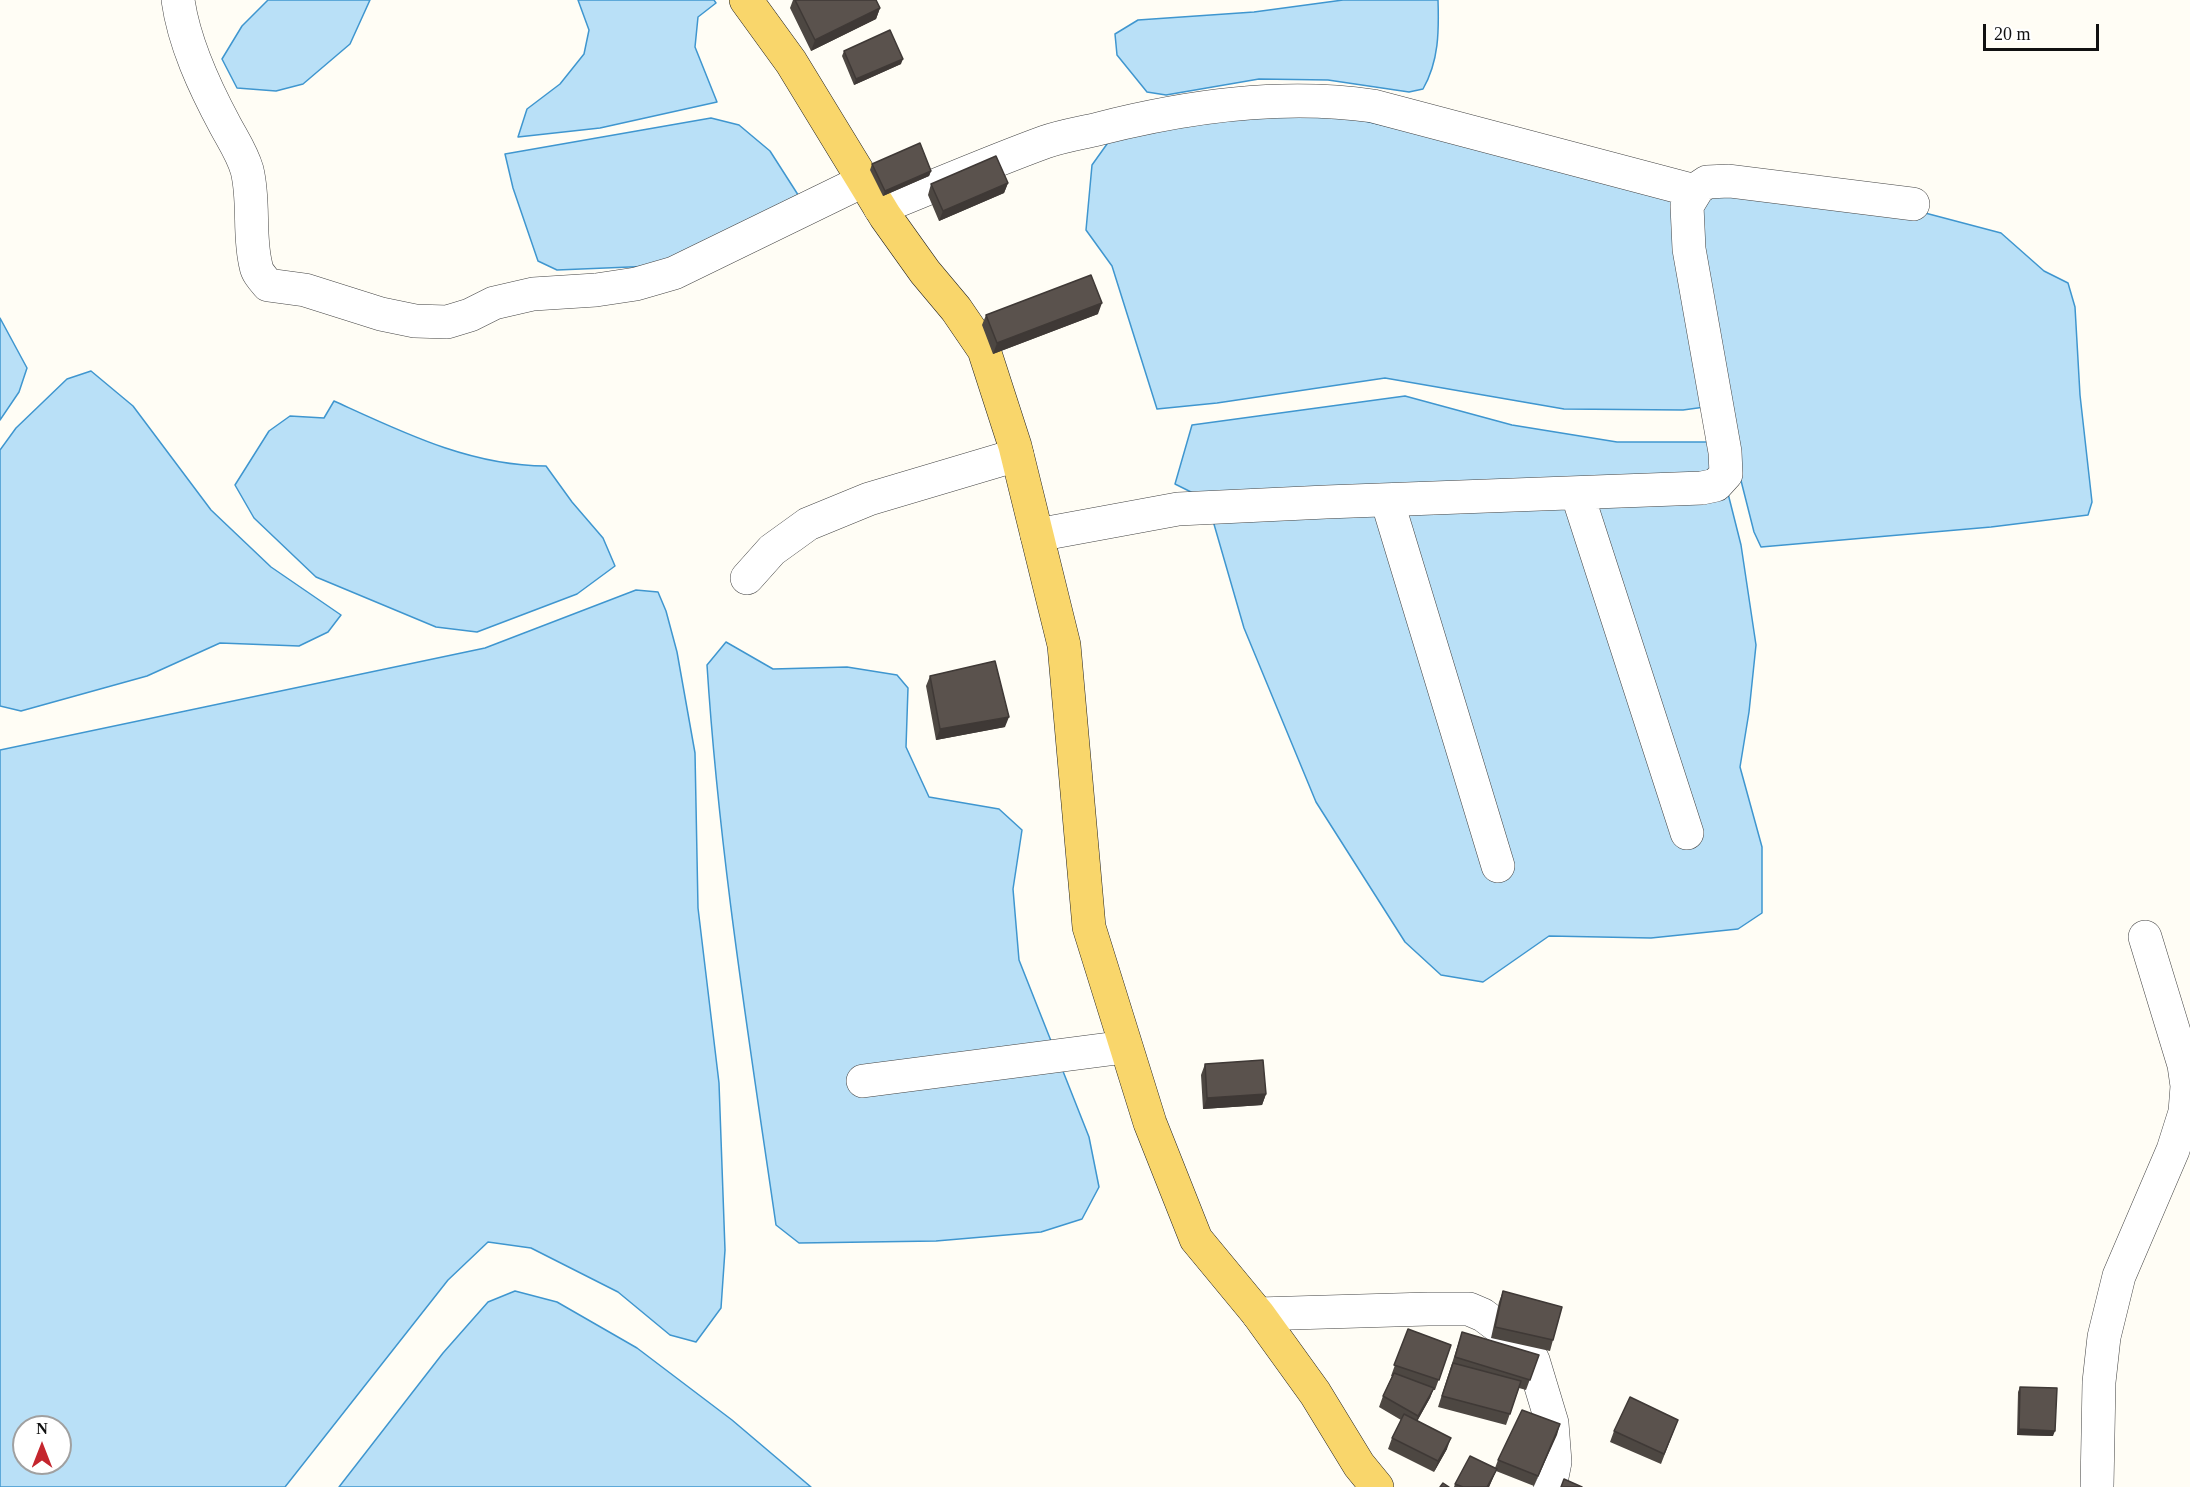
<!DOCTYPE html>
<html>
<head>
<meta charset="utf-8">
<style>
	body { margin:0 }
	#map { position:relative; width:2190px; height:1487px; overflow:hidden; background:#fffdf5; font-family:Georgia,serif }
	canvas { display:block }
	.north { position:absolute; left:12px; top:1415px; width:60px; height:60px; box-sizing:border-box; background:#fff; border:2px solid #a0a0a0; border-radius:50%; rotate:0deg; font-size:16px; font-weight:700; line-height:24px; text-align:center; color:#111 }
	.north::after { content:''; display:block; margin:auto; width:21px; height:27px; background:#c4262e; clip-path:polygon(50% 0,100% 100%,50% 72%,0 100%) }
	.scale { position:absolute; left:1983px; top:24px; width:116px; height:27px; box-sizing:border-box; border:3px solid #111; border-top:0; padding-left:8px; font-size:18px; line-height:21px; white-space:nowrap; color:#111; -webkit-text-stroke:4px #fff; paint-order:stroke }
</style>
</head>
<body>
<div id="map">
<canvas width="2190" height="1487"></canvas>
<div class="north">N</div>
<div class="scale">20 m</div>
</div>
<script>
const ctx = document.querySelector('canvas').getContext('2d');
ctx.lineJoin = 'round';
function fillPath(path, color) { ctx.fillStyle = color; ctx.fill(path, 'evenodd'); }
function strokePath(path, color, width, dash) { ctx.strokeStyle = color; ctx.lineWidth = width; ctx.lineCap = dash ? 'butt' : 'round'; ctx.setLineDash(dash || []); ctx.stroke(path); }
const water = new Path2D(`
	M268,0H370L350,44L303,84L276,91L237,88L222,59L242,26Z
	M578,0H714L716,3L698,17L695,47L717,102L600,128L518,137L527,109L560,84L584,54L589,30Z
	M1343,0H1438C1439,31 1439,61 1423,89L1409,92L1328,80L1259,79L1166,95L1147,92L1117,55L1115,34L1138,20L1254,12Z
	M1284,102L1677,194L1705,407L1683,410L1564,409L1385,378L1217,403L1157,409L1112,266L1086,230L1092,165L1117,130Z
	M711,118L739,125L770,151L802,201L654,266L557,270L538,261L513,188L505,154Z
	M1704,191L1910,209L2001,233L2044,271L2068,283L2075,307L2080,395L2092,502L2088,515L1991,527L1761,547L1754,532L1733,449L1694,239Z
	M0,318L27,368L19,392L0,420Z
	M91,371L133,406L211,510L271,567L341,615L328,632L299,646L220,643L147,676L21,711L0,706V450L16,428L67,379Z
	M1405,396L1512,425L1617,442H1715L1741,545L1756,645L1749,712L1740,767L1762,847V913L1738,929L1651,938L1549,936L1483,982L1441,975L1405,942L1316,802L1244,628L1207,500L1175,484L1192,425Z
	M334,401C402,432 470,466 546,466L572,502L603,538L615,566L577,594L477,632L436,627L316,577L254,518L235,485L269,431L290,416L324,418Z
	M636,590L658,592L666,611L677,652L695,753L698,908L719,1083L725,1250L721,1308L696,1342L670,1335L618,1292L531,1248L488,1242L448,1280L285,1487H0V750L485,648ZM24,1427H60V1463H24Z
	M726,642L773,669L847,667L897,675L908,688L906,747L929,797L999,809L1022,830L1013,889L1019,960L1089,1137L1099,1187L1082,1219L1041,1232L936,1241L799,1243L776,1225C749,1039 719,853 707,665Z
	M515,1291L557,1302L637,1348L732,1420L811,1487H339L443,1353L488,1302Z`);
fillPath(water, '#b9e0f7');
strokePath(water, '#3f96cf', 1.5);
const minor = new Path2D(`
	M178,0C184,43 204,86 225,125C233,140 242,153 247,170C255,202 248,235 256,266C257,273 264,280 268,285L305,290L381,314L415,321L447,322L470,315L494,303L533,294L596,290L636,284L674,273L863,181
	M880,208C935,186 990,162 1045,142C1062,136 1081,133 1098,129C1188,106 1281,93 1373,106L1695,191
	M1577,493L1687,833
	M1387,500L1498,866
	M1037,535L1178,509L1326,502L1702,488L1716,485L1726,474L1725,452L1689,249L1687,206L1698,188L1707,182L1729,181L1913,204
	M747,578L772,550L808,524L869,499L1017,455
	M863,1081L1125,1047
	M1258,1314L1428,1309H1469L1483,1315L1503,1330L1533,1360L1552,1423L1555,1462L1550,1487
	M2097,1487L2099,1382L2104,1337L2119,1276L2173,1150L2185,1112L2187,1086L2184,1065L2145,937`);
const major = new Path2D(`
	M746,0L791,62L885,216L925,272L956,309L984,350L1015,446L1064,645L1089,927L1150,1123L1196,1239L1258,1314L1315,1393L1359,1465L1377,1487`);
strokePath(minor, '#444', 34);
strokePath(major, '#222', 34);
strokePath(minor, '#fff', 33);
strokePath(major, '#f9d66b', 33);
fillPath(new Path2D(`
	M793,0H876L880,8L876,19L811,51L790,8Z
	M844,51L901,64L854,85L842,56Z
	M872,164L931,171L929,176L883,196L870,170Z
	M1008,183L1004,193L939,221L928,195L931,184Z
	M1098,314L993,354L982,325L986,315Z
	M930,676L1005,727L936,740L926,686Z
	M1205,1064L1266,1094L1262,1105L1203,1109L1201,1075Z
	M1503,1291L1553,1340L1550,1351L1491,1338L1499,1302Z
	M1408,1329L1451,1345L1435,1390H1433L1430,1398L1417,1421L1447,1449L1434,1472L1388,1449L1392,1438L1401,1420L1379,1407L1383,1396L1392,1376H1391Z
	M1462,1332L1539,1355L1526,1390L1519,1388L1506,1425L1438,1407Z
	M2020,1387L2053,1436L2017,1435L2018,1392Z
	M1678,1420L1661,1464L1610,1442L1614,1431Z
	M1560,1424L1534,1486L1496,1471L1489,1487H1454L1455,1484L1495,1468L1498,1460Z`), '#4d4742');
fillPath(new Path2D(`
	M880,8L876,19L811,51L815,40Z
	M903,59L901,64L854,85L856,79Z
	M931,171L929,176L883,196L885,191Z
	M1008,183L1004,193L939,221L943,211Z
	M1102,303L1098,314L993,354L997,343Z
	M1009,717L1005,727L936,740L940,729Z
	M1266,1094L1262,1105L1203,1109L1207,1098Z
	M1434,1388L1430,1398L1414,1427L1418,1416Z
	M1560,1424L1557,1435L1534,1486L1538,1476Z
	M2019,1429L2055,1431L2053,1436L2017,1435Z
	M1451,1438L1447,1449L1434,1472L1438,1461Z
	M1497,1469L1489,1487H1487Z`), '#3f3936');
const building = new Path2D(`
	M795,0H876L880,8L815,40Z
	M890,30L903,59L856,79L844,51Z
	M920,143L931,171L885,191L872,164Z
	M996,156L1008,183L943,211L931,184Z
	M1091,275L1102,303L997,343L986,315Z
	M995,661L1009,717L940,729L930,676Z
	M1263,1060L1266,1094L1207,1098L1205,1064Z
	M1503,1291L1562,1307L1553,1340L1495,1327Z
	M1408,1329L1451,1345L1439,1380L1394,1365Z
	M1462,1332L1539,1355L1530,1380L1455,1357Z
	M1453,1363L1521,1381L1510,1414L1442,1396Z
	M1394,1373L1434,1388L1418,1416L1383,1396Z
	M2020,1387L2057,1388L2055,1431L2019,1429Z
	M1630,1397L1678,1420L1664,1454L1614,1431Z
	M1522,1410L1560,1424L1538,1476L1498,1460Z
	M1404,1414L1451,1438L1438,1461L1392,1438Z
	M1470,1456L1497,1469L1487,1487H1463L1455,1484Z
	M1564,1479L1582,1487H1561Z
	M1443,1483L1449,1487H1440Z`);
fillPath(building, '#5a524d');
strokePath(building, '#3f3936', 1.5);
</script>
</body>
</html>
